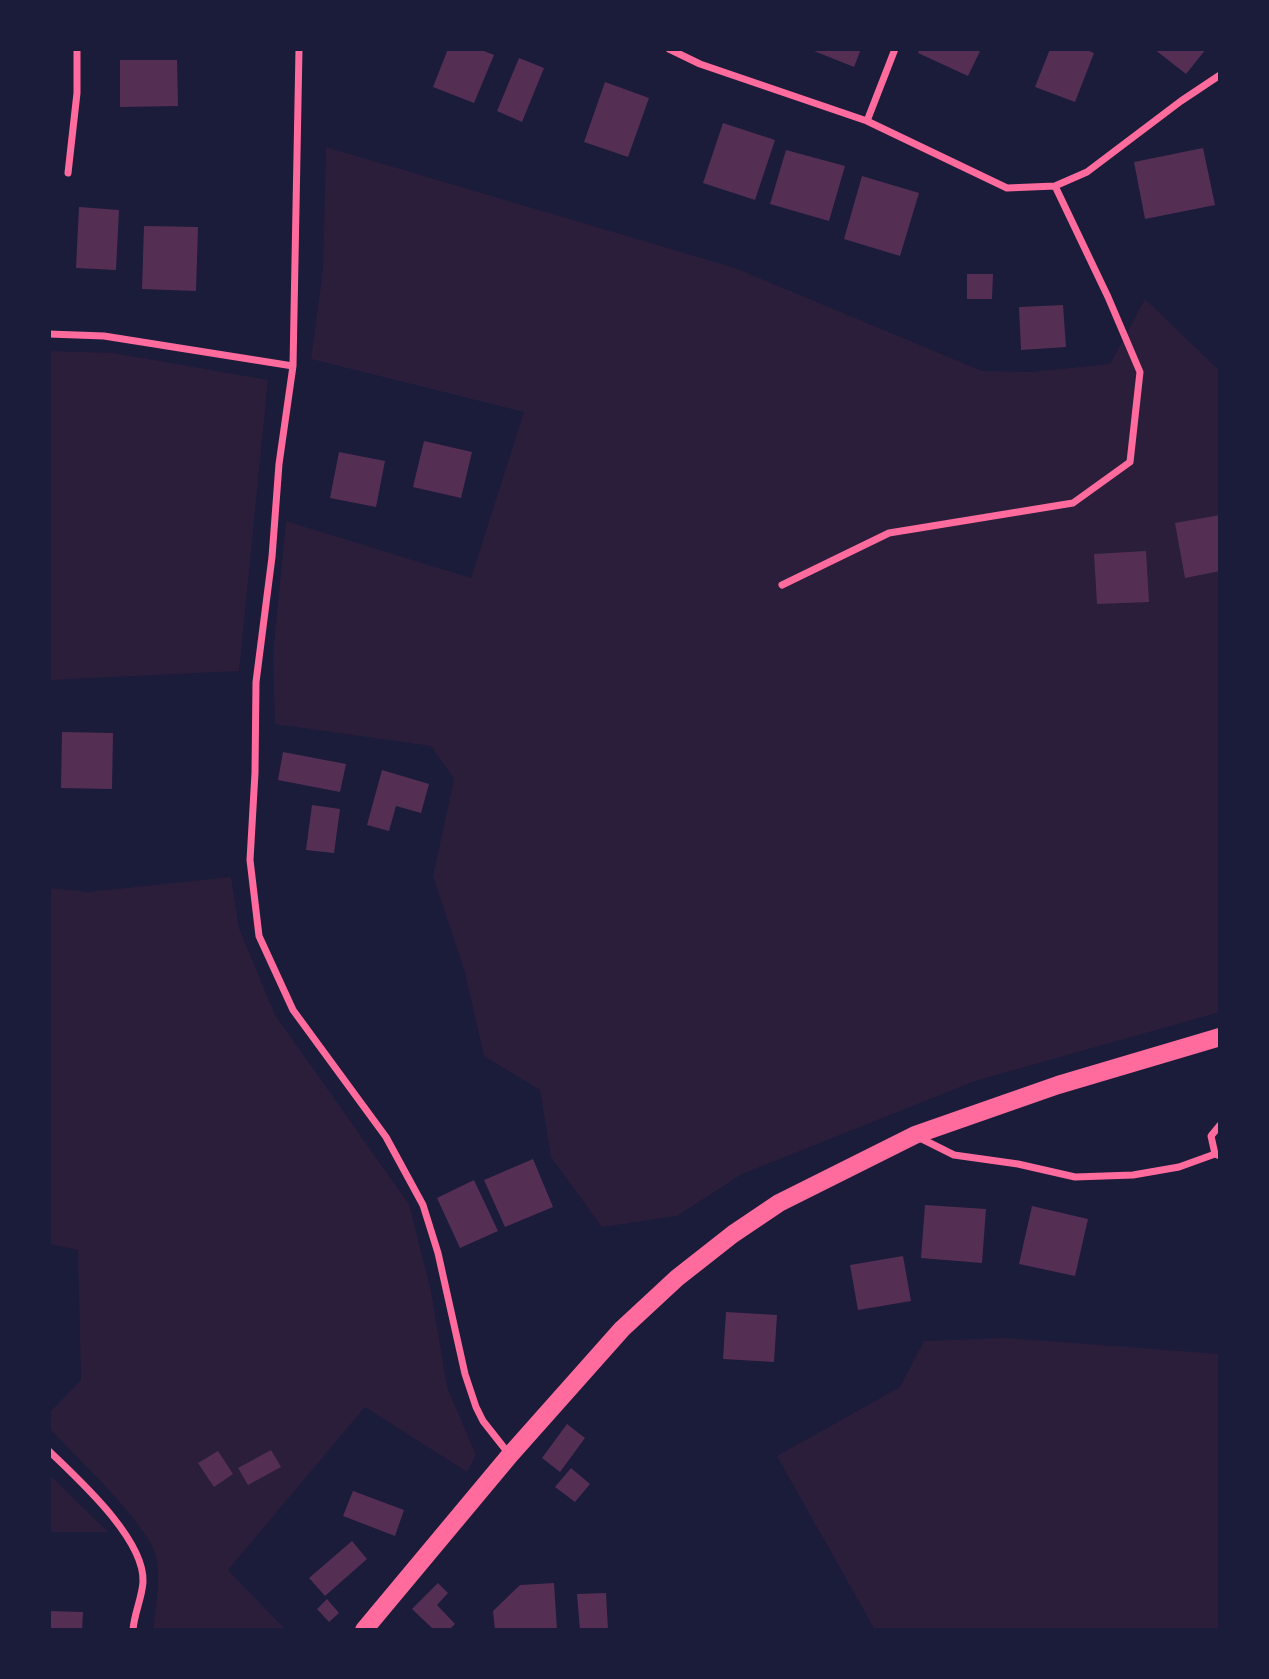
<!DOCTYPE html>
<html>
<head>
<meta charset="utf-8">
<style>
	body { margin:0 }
	#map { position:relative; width:1269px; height:1679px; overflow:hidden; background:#1b1b3a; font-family:"Noto Sans",sans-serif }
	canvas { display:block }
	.frame { position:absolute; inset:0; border:51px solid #1b1b3a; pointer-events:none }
</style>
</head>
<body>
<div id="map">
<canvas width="1269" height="1679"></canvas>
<div class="frame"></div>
</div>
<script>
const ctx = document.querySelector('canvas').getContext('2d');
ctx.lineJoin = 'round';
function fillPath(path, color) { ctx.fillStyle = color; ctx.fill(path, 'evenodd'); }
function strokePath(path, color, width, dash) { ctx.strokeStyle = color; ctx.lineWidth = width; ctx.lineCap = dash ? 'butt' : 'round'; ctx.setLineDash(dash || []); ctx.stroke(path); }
fillPath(new Path2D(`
	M326,147L735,268L982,371L1031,372L1110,364L1145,299L1220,371V1012L975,1081L742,1174L677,1216L602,1227L551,1157L540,1090L484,1056L464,969L433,876L454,779L431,746L275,724L273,655L286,521L471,578L524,412L311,359L323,270Z
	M49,351L113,353L268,380L239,671L49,680Z
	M231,877L239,928L275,1015L409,1204L431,1291L447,1387L476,1455L467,1472L365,1407L228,1570L286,1630H153C156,1607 160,1583 157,1560C153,1528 74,1455 49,1428V1413L81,1380L78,1250L49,1244V888L88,892Z
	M1007,1338L1220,1354V1630H875L777,1456L900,1387L924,1341Z
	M49,1474L108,1532H49Z`), '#2a1e3b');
fillPath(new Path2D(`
	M448,49H479L494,55L474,103L433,87Z
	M809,49H861L854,67Z
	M920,49H981L968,76L918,53Z
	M1050,49H1084L1094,53L1075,102L1035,87Z
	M1154,49H1206L1186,74Z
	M519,58L544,68L522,122L497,111Z
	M120,60H177L178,106L120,107Z
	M605,82L649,98L628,157L584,142Z
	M723,123L775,140L755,200L703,183Z
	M1203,148L1215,205L1145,219L1134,162Z
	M786,150L845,166L829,221L770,204Z
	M862,176L919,193L900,256L844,239Z
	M79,207L119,210L116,270L76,268Z
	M144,226L198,227L196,291L142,289Z
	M967,274H993L992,299H967Z
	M1063,305L1066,347L1021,350L1019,307Z
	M424,441L472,452L461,498L413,487Z
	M339,452L385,461L376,507L330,498Z
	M1220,515V571L1185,578L1175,523Z
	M1146,551L1149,602L1097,604L1094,554Z
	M62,732L113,733L112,789L61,788Z
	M283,752L346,764L340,792L278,780Z
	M382,770L429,784L421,813L396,806L389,831L367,825Z
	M312,805L340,809L334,853L306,850Z
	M533,1159L553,1207L505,1227L484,1180Z
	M474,1180L498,1231L460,1248L437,1198Z
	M925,1205L986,1209L982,1263L921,1258Z
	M1032,1206L1088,1219L1075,1276L1019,1264Z
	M903,1256L911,1301L858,1310L850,1265Z
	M726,1312L777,1315L774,1362L723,1359Z
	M567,1424L585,1438L560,1472L542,1458Z
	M271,1450L281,1467L248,1485L238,1468Z
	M218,1451L233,1474L214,1487L198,1463Z
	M571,1468L590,1484L575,1502L555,1487Z
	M353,1491L404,1510L395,1536L343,1516Z
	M352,1541L367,1559L325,1596L309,1578Z
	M438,1583L448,1593L437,1605L455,1624L449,1630H434L412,1609Z
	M554,1583L557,1630H495L493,1611L520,1585Z
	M606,1593L608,1630H580L577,1594Z
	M327,1599L339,1613L329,1622L317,1609Z
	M49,1611L83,1612L82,1630H49Z`), '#542f53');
strokePath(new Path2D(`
	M299,49L293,366L279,464L272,557L256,682L255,773L250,860L259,936L293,1010L386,1137L423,1205L438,1253L465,1374L476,1407L483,1421L509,1454
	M669,49L700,64L867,121L1007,188L1055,186L1087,172L1181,101L1220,75
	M867,121L895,49
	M68,173L77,93V49
	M49,334L104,336L293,366
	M782,585L889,533L1073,503L1130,462L1140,372L1108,297L1055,186
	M918,1137L954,1155L1018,1164L1075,1177L1133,1175L1179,1167L1215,1154L1220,1156
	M1215,1154L1211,1136L1220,1125
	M49,1451C78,1479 145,1539 143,1582C142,1598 134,1614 133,1630`), '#ff6b9d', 7);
strokePath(new Path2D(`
	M364,1630L510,1455L622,1329L677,1278L733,1234L779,1203L915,1135L1058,1085L1220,1037`), '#ff6b9d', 18);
</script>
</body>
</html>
